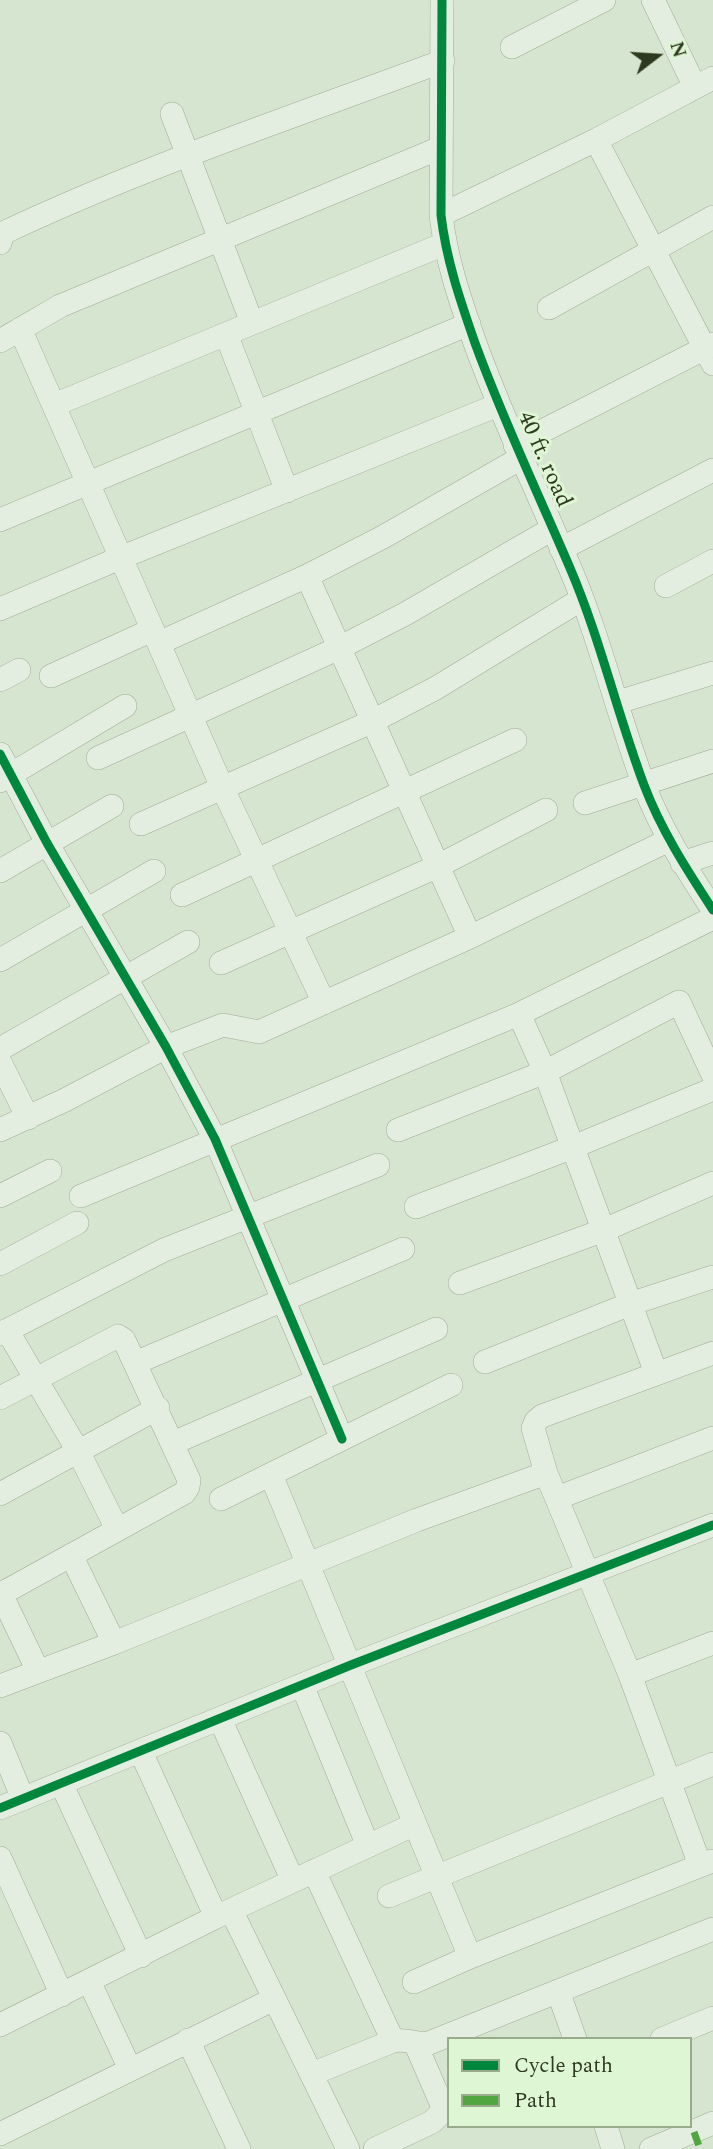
<!DOCTYPE html>
<html>
<head>
<meta charset="utf-8">
<style>
	body { margin:0 }
	#map { position:relative; width:713px; height:2149px; overflow:hidden; background:#d6e5cf; font-family:Spectral,serif }
	canvas { display:block }
	.legend { position:absolute; left:447px; top:2037px; width:245px; height:91px; box-sizing:border-box; background:#dff6d5; border:2px solid #98ab8c; margin:0; padding:9px 12px; list-style:none; font-size:21px; color:#2d3a1f }
	.legend li { display:flex; align-items:center; gap:14px; height:35px }
	.legend b { width:35px; border:2px solid #98ab8c }
	.north { position:absolute; left:622px; top:21px; width:70px; height:70px; -webkit-text-stroke:5px #dff6d5; paint-order:stroke; rotate:73deg; font-size:19px; font-weight:700; line-height:28px; text-align:center; color:#2d3a1f }
	.north::after { content:''; display:block; margin:auto; width:24px; height:32px; background:#2d3a1f; clip-path:polygon(50% 0,100% 100%,50% 72%,0 100%) }
</style>
</head>
<body>
<div id="map">
<canvas width="713" height="2149"></canvas>
<ul class="legend">
<li><b style="height:9px;background:#00873e"></b>Cycle path</li>
<li><b style="height:9px;background:#52a641"></b>Path</li>
</ul>
<div class="north">N</div>
</div>
<script>
const ctx = document.querySelector('canvas').getContext('2d');
ctx.lineJoin = 'round';
function strokePath(path, color, width, dash) { ctx.strokeStyle = color; ctx.lineWidth = width; ctx.lineCap = dash ? 'butt' : 'round'; ctx.setLineDash(dash || []); ctx.stroke(path); }
function write(font, color, halo, rows, align = 'center') {
  ctx.font = font + ' Spectral,serif'; ctx.lineWidth = 6; ctx.setLineDash([]); ctx.textBaseline = 'middle'; ctx.strokeStyle = halo; ctx.fillStyle = color; for (const [text, x, y, turn = 0] of rows) {
    ctx.save(); ctx.translate(x, y); ctx.rotate((+turn || 0) * Math.PI / 180); ctx.textAlign = isNaN(turn) ? turn : align; if (halo) ctx.strokeText(text, 0, 0); ctx.fillText(text, 0, 0); ctx.restore();
  }
}
const minor = new Path2D(`
	M442,0L441,215C446,259 460,300 475,343C503,420 538,493 570,568C600,638 617,713 644,785C661,830 687,870 713,910
	M653,0L695,87
	M512,47L604,0
	M172,114L252,323
	M596,140L713,364
	M441,215L596,140L713,78
	M0,243L3,233C145,166 295,116 443,61
	M549,308L713,217
	M20,329L222,787L324,1003
	M226,334L287,491
	M0,341L60,306L440,148
	M54,405L444,244
	M515,445L713,344
	M0,520L469,324
	M561,549L713,470
	M307,576L470,937
	M666,586L713,561
	M0,609L120,558L498,405
	M159,643L307,576L383,537L521,458
	M51,676L152,630
	M0,680L19,670
	M618,702L713,673
	M0,754L47,843L166,1047L215,1139L342,1439
	M98,758L339,648L405,614L552,529
	M0,781L125,706
	M585,803L713,761
	M141,824L371,722L436,688L582,599
	M682,863L713,853
	M0,871L112,806
	M182,895L515,740
	M0,960L154,871
	M221,963L438,866L546,810
	M519,1014L545,1072L656,1373
	M0,1049L188,942
	M0,1062L28,1118
	M0,1130L65,1100L166,1047L223,1025L259,1032L470,937L669,840
	M398,1130L545,1072L679,1002L713,1075
	M0,1196L50,1171
	M81,1196L519,1014L713,918
	M416,1207L573,1147L713,1089
	M0,1264L77,1223
	M460,1283L604,1230L713,1183
	M7,1330L78,1451L117,1529
	M0,1334L164,1250L378,1165
	M485,1362L630,1304L713,1277
	M135,1363L403,1249
	M0,1398L118,1336L124,1340L189,1480L188,1487L184,1493L1,1594
	M173,1443L436,1329
	M271,1475L470,1957
	M0,1494L158,1408
	M557,1498L713,1438
	M221,1499L451,1385
	M71,1555L114,1643
	M0,1592L38,1671
	M630,1675L713,1643
	M302,1685L368,1846
	M0,1686L114,1643L417,1520L546,1473
	M220,1719L293,1881
	M0,1743L23,1799
	M141,1752L216,1917
	M61,1783L141,1956
	M0,1808L351,1665L713,1525
	M0,1858L62,1995
	M700,1865L630,1675L546,1473L533,1428L536,1421L542,1416L713,1353
	M314,1871L393,2041
	M389,1896L713,1764
	M231,1910L348,2149
	M89,1981L130,2069
	M414,1982L470,1957L712,1861
	M558,1991L575,2039
	M0,2025L216,1917L415,1824
	M662,2039L713,2018
	M188,2040L239,2149
	M312,2074L393,2041C406,2038 415,2045 429,2043L713,1929
	M606,2126L613,2149
	M0,2134L274,1999
	M375,2149L432,2122L442,2112V2105L416,2045
	M651,2149L713,2123`);
strokePath(minor, '#9fab97', 24);
strokePath(minor, '#e4eee0', 23);
strokePath(new Path2D(`
	M694,2132L700,2149`), '#52a641', 7, [14, 7]);
strokePath(new Path2D(`
	M442,0L441,215C446,259 460,300 475,343C503,420 538,493 570,568C600,638 617,713 644,785C661,830 687,870 713,910
	M0,754L47,843L166,1047L215,1139L342,1439
	M0,1808L351,1665L713,1525`), '#00873e', 9);
write('23px', '#2d3a1f', '#dff6d5', [
	["40 ft. road",543,460,66]
]);
</script>
</body>
</html>
